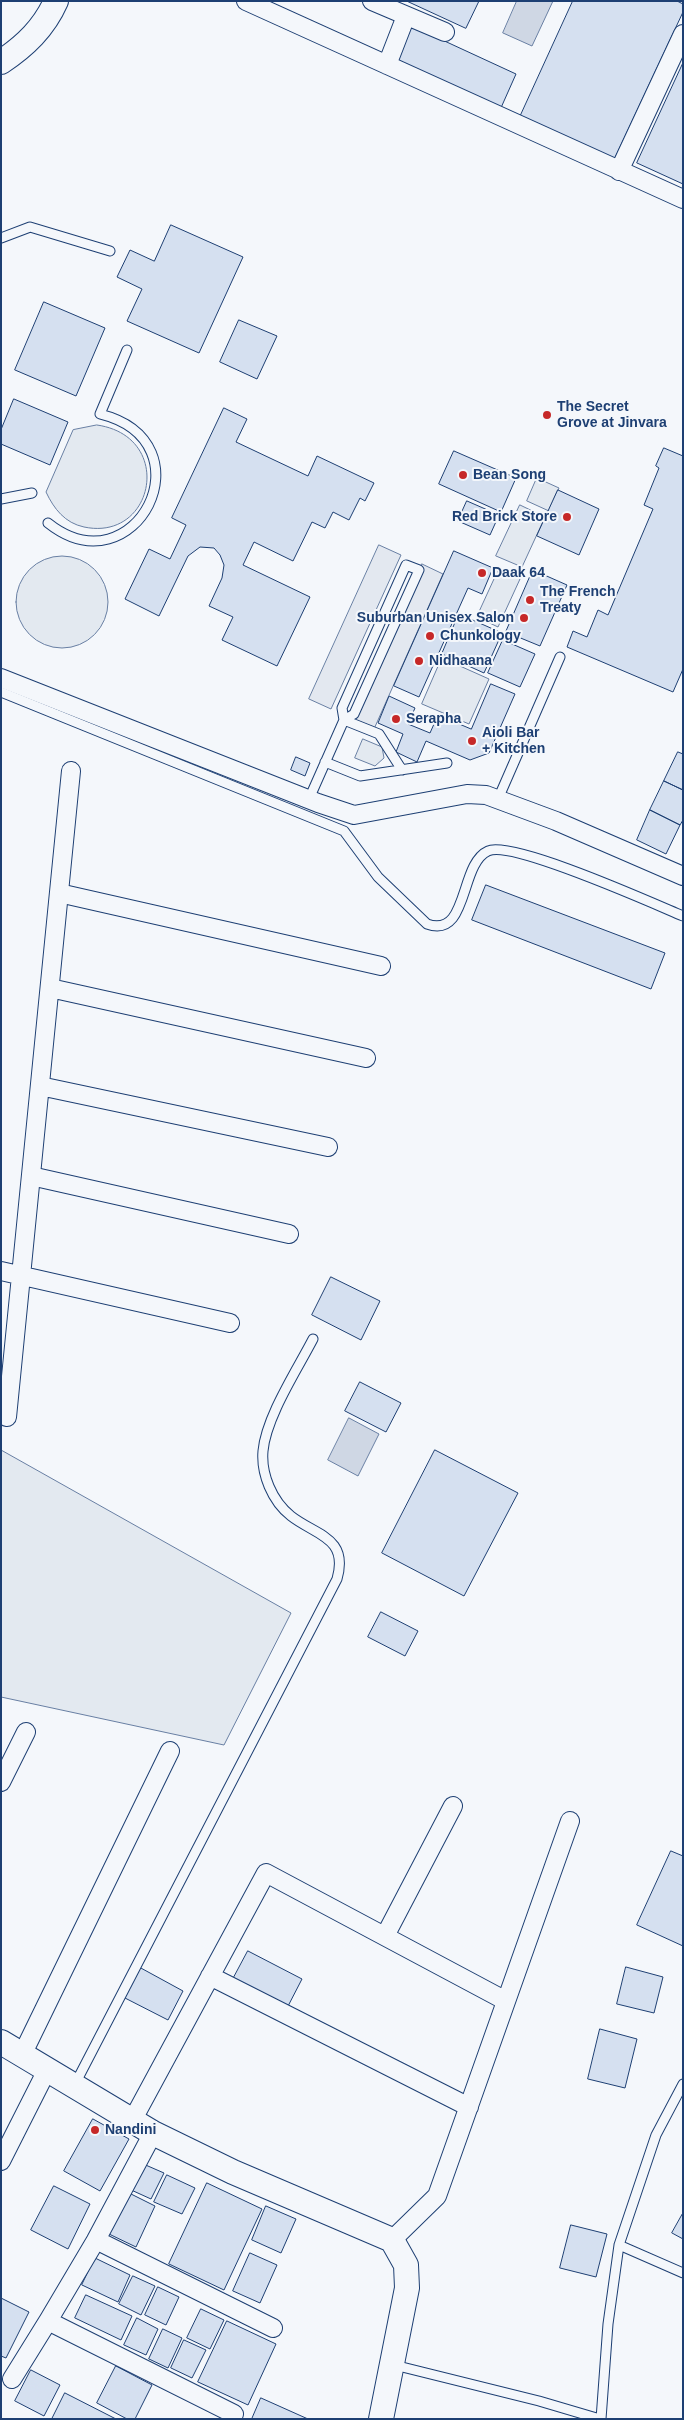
<!DOCTYPE html>
<html>
<head>
<meta charset="utf-8">
<style>
	body { margin:0 }
	#map { position:relative; width:684px; height:2420px; overflow:hidden; background:#f4f7fb; font-family:Arial,sans-serif }
	canvas { display:block }
	.frame { position:absolute; inset:0; border:2px solid #1d3f73; pointer-events:none }
</style>
</head>
<body>
<div id="map">
<canvas width="684" height="2420"></canvas>
<div class="frame"></div>
</div>
<script>
const ctx = document.querySelector('canvas').getContext('2d');
ctx.lineJoin = 'round';
function fillPath(path, color) { ctx.fillStyle = color; ctx.fill(path, 'evenodd'); }
function strokePath(path, color, width, dash) { ctx.strokeStyle = color; ctx.lineWidth = width; ctx.lineCap = dash ? 'butt' : 'round'; ctx.setLineDash(dash || []); ctx.stroke(path); }
function write(font, color, halo, rows, align = 'center') {
  ctx.font = font + ' Arial,sans-serif'; ctx.lineWidth = 4; ctx.setLineDash([]); ctx.textBaseline = 'middle'; ctx.strokeStyle = halo; ctx.fillStyle = color; for (const [text, x, y, turn = 0] of rows) {
    ctx.save(); ctx.translate(x, y); ctx.rotate((+turn || 0) * Math.PI / 180); ctx.textAlign = isNaN(turn) ? turn : align; if (halo) ctx.strokeText(text, 0, 0); ctx.fillText(text, 0, 0); ctx.restore();
  }
}
const green = new Path2D(`
	M97,425C175,436 155,542 84,527C65,523 54,509 46,492L73,430Z
	M537,478L559,488L549,511L527,501Z
	M520,505L545,517L522,567L496,556Z
	M16 602a46 46 0 1 1 92 0a46 46 0 1 1-92 0Z
	M499,569L520,579L498,627L477,617Z
	M442,658L489,679L469,724L422,704Z
	M363,739L382,747L384,758L375,766L355,758Z
	M1,1450L291,1613L224,1745L1,1697Z`);
fillPath(green, '#e3e9f0');
strokePath(green, '#687fa3', 1);
const parking = new Path2D(`
	M379,545L401,555L331,709L309,699Z
	M422,564L443,574L374,729L353,719Z`);
fillPath(parking, '#e3e8f0');
strokePath(parking, '#687fa3', 1);
const water = new Path2D(`
	M517,1H553L532,46L503,33Z
	M349,1418L379,1434L358,1476L328,1460Z`);
fillPath(water, '#cfd7e4');
strokePath(water, '#687fa3', 1);
const building = new Path2D(`
	M407,1H479L466,28Z
	M573,1H677L683,4V12L614,160L520,117Z
	M412,26L516,74L500,110L395,62Z
	M683,63V184L637,163Z
	M171,225L243,257L199,353L127,321L142,289L117,277L130,250L154,261Z
	M44,302L105,328L76,396L15,370Z
	M239,320L277,336L257,379L220,362Z
	M14,399L68,422L50,465L1,444V430Z
	M224,408L247,419L236,442L308,476L317,456L374,483L365,501L360,498L349,520L333,512L325,528L312,522L293,561L254,542L243,565L310,597L277,666L222,640L233,617L209,606L222,578L224,565L220,555L214,548L200,547L188,556L159,616L125,599L149,549L170,559L186,525L172,518Z
	M664,448L683,456V669L673,692L567,647L573,631L587,637L598,610L608,615L653,509L644,505L659,468L656,466Z
	M454,451L516,478L501,512L439,484Z
	M558,490L599,509L579,555L537,536Z
	M467,501L499,515L490,535L458,521Z
	M454,551L493,568L482,594L468,588L419,697L394,686Z
	M533,570L567,585L540,646L506,632Z
	M459,614L502,633L484,673L442,654Z
	M503,640L535,654L520,687L488,673Z
	M491,684L515,694L489,753L470,760L426,741L417,762L396,752L403,734L378,723L389,696L415,708L408,724L430,733L438,715L471,729Z
	M678,752L683,754V790L664,781Z
	M296,757L310,763L305,776L291,770Z
	M664,781L683,790V820L680,825L650,810Z
	M650,810L680,825L666,854L637,840Z
	M486,885L665,953L651,989L472,920Z
	M331,1277L380,1301L361,1340L312,1315Z
	M360,1382L401,1403L386,1432L345,1411Z
	M435,1450L518,1493L464,1596L382,1553Z
	M381,1612L418,1631L405,1656L368,1637Z
	M671,1851L683,1856V1946L637,1925Z
	M248,1951L302,1979L286,2010L232,1981Z
	M139,1967L183,1991L168,2020L123,1997Z
	M626,1967L663,1977L654,2013L617,2004Z
	M600,2029L637,2039L625,2088L588,2079Z
	M93,2119L129,2139L100,2191L64,2171Z
	M141,2163L164,2173L151,2199L129,2189Z
	M167,2175L195,2188L182,2214L154,2202Z
	M207,2183L262,2209L224,2290L169,2264Z
	M54,2186L90,2204L68,2249L31,2230Z
	M129,2193L155,2206L136,2247L109,2234Z
	M266,2206L296,2219L281,2253L252,2240Z
	M683,2213V2239L672,2233Z
	M571,2225L607,2234L596,2277L560,2268Z
	M250,2253L277,2265L260,2303L233,2291Z
	M95,2258L130,2275L118,2302L82,2285Z
	M133,2276L155,2286L141,2315L119,2304Z
	M158,2287L179,2297L166,2325L145,2315Z
	M86,2295L132,2316L121,2340L75,2318Z
	M1,2298L29,2312L6,2358L1,2356Z
	M201,2309L224,2320L210,2349L187,2338Z
	M137,2318L158,2329L146,2355L124,2345Z
	M227,2321L276,2344L248,2405L198,2382Z
	M163,2329L182,2338L168,2368L149,2359Z
	M184,2340L206,2350L192,2378L171,2368Z
	M116,2366L152,2385L135,2419H127L97,2403Z
	M31,2370L60,2385L44,2416L15,2401Z
	M65,2393L116,2419H52Z
	M261,2398L308,2419H252Z`);
fillPath(building, '#d5e0f0');
strokePath(building, '#1d3f73', 1);
const lane = new Path2D(`
	M1,238L30,227L110,251
	M1,499L32,493
	M48,523C135,592 212,442 100,414L127,350
	M1,692L344,831L378,877L427,924C469,939 459,864 488,851C512,840 652,903 683,916
	M344,720L379,734L402,770
	M325,762L360,776L447,763
	M309,799L344,720L342,708L406,565L419,570L354,714L344,720
	M498,799L560,657
	M74,2086L337,1579C349,1537 315,1535 291,1516C272,1501 261,1474 263,1451C266,1417 297,1370 313,1339
	M619,2245L683,2273
	M394,2365L539,2401L600,2419
	M601,2419L608,2324L619,2245L656,2135L683,2084`);
const street = new Path2D(`
	M246,1L683,199
	M372,1L445,32
	M387,65L406,16
	M619,171L683,34
	M1,678L318,803L354,815L467,794L486,795L556,821L683,876
	M59,893L381,966
	M50,988L366,1058
	M40,1086L328,1147
	M31,1176L289,1234
	M1,1271L230,1323
	M7,1417L71,771
	M1,1782L26,1732
	M385,1936L453,1806
	M210,1976L469,2107
	M22,2055L170,1751
	M132,2121L266,1873L506,2001
	M153,2133L96,2240L273,2328
	M1,2161L47,2070
	M96,2240L48,2321L234,2414
	M392,2240L437,2196L570,1821
	M12,2379L48,2321`);
const secondary = new Path2D(`
	M1,62C25,46 44,28 56,1
	M1,2042L153,2133L233,2172L392,2240L406,2265L407,2288L381,2419`);
strokePath(lane, '#1d3f73', 11);
strokePath(street, '#1d3f73', 20);
strokePath(secondary, '#1d3f73', 26);
strokePath(lane, '#f4f7fb', 9);
strokePath(street, '#f4f7fb', 18);
strokePath(secondary, '#f4f7fb', 24);
for (const [x, y, r, color] of [
	[547,415,5,"#c62828"],
	[463,475,5,"#c62828"],
	[567,517,5,"#c62828"],
	[482,573,5,"#c62828"],
	[530,600,5,"#c62828"],
	[524,618,5,"#c62828"],
	[430,636,5,"#c62828"],
	[419,661,5,"#c62828"],
	[396,719,5,"#c62828"],
	[472,741,5,"#c62828"],
	[95,2130,5,"#c62828"]
]) { const dot = new Path2D(); dot.arc(x, y, r, 0, 2 * Math.PI); ctx.fillStyle = color; ctx.fill(dot); strokePath(dot, '#f4f7fb', 2); }
write('bold 14px', '#1d3f73', '#f4f7fb', [
	["The Secret",557,407],
	["Grove at Jinvara",557,423],
	["Bean Song",473,475],
	["Red Brick Store",557,517,"right"],
	["Daak 64",492,573],
	["The French",540,592],
	["Treaty",540,608],
	["Suburban Unisex Salon",514,618,"right"],
	["Chunkology",440,636],
	["Nidhaana",429,661],
	["Serapha",406,719],
	["Aioli Bar",482,733],
	["+ Kitchen",482,749],
	["Nandini",105,2130]
], 'left');
</script>
</body>
</html>
